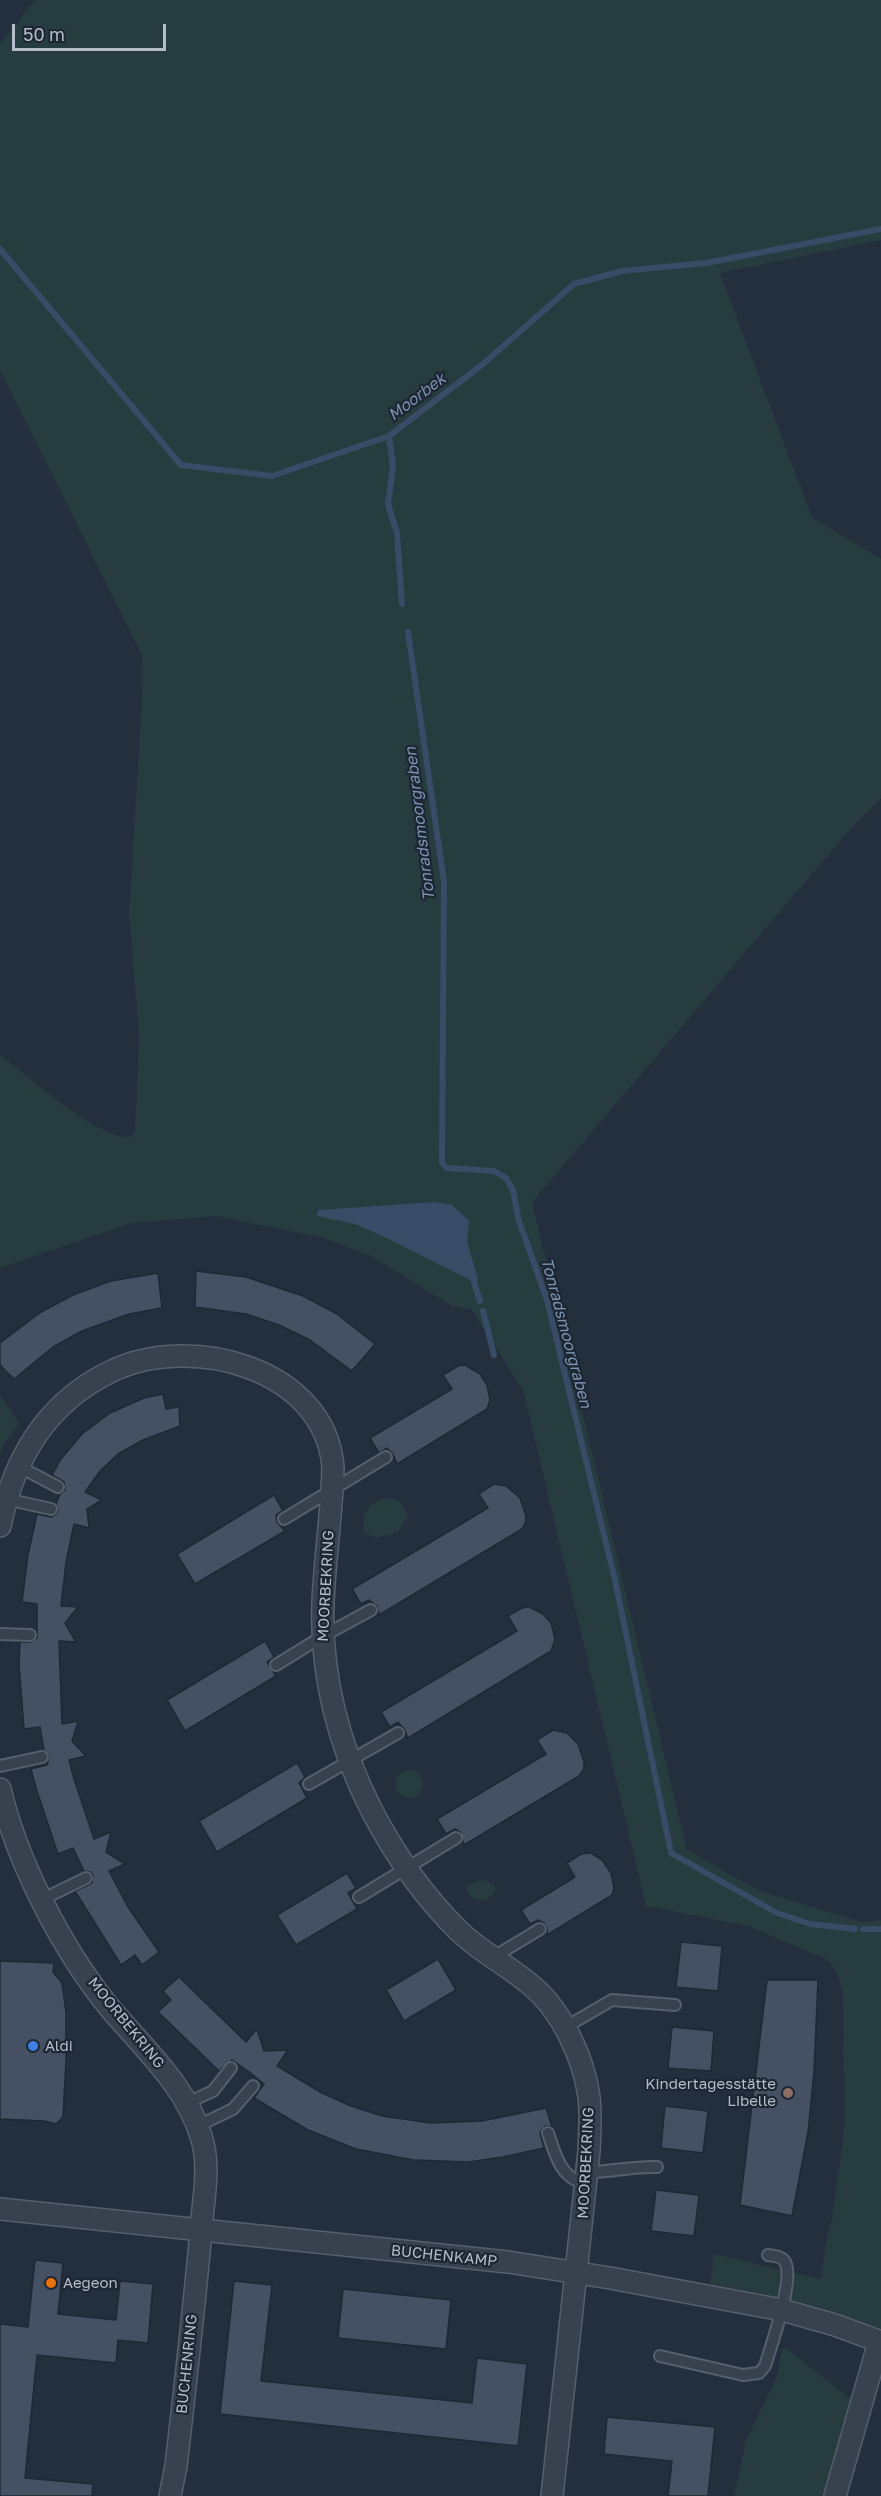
<!DOCTYPE html>
<html>
<head>
<meta charset="utf-8">
<style>
	body { margin:0 }
	#map { position:relative; width:881px; height:2496px; overflow:hidden; background:#242f3e; font-family:"Golos Text",sans-serif }
	canvas { display:block }
	.scale { position:absolute; left:12px; top:24px; width:154px; height:27px; box-sizing:border-box; border:3px solid #b4bcc9; border-top:0; padding-left:8px; font-size:18px; line-height:21px; white-space:nowrap; color:#b4bcc9; -webkit-text-stroke:4px #1d2633; paint-order:stroke }
</style>
</head>
<body>
<div id="map">
<canvas width="881" height="2496"></canvas>
<div class="scale">50 m</div>
</div>
<script>
const ctx = document.querySelector('canvas').getContext('2d');
ctx.lineJoin = 'round';
function fillPath(path, color) { ctx.fillStyle = color; ctx.fill(path, 'evenodd'); }
function strokePath(path, color, width, dash) { ctx.strokeStyle = color; ctx.lineWidth = width; ctx.lineCap = dash ? 'butt' : 'round'; ctx.setLineDash(dash || []); ctx.stroke(path); }
function write(font, color, halo, rows, align = 'center') {
  ctx.font = font + ' "Golos Text",sans-serif'; ctx.lineWidth = 4.5; ctx.setLineDash([]); ctx.textBaseline = 'middle'; ctx.strokeStyle = halo; ctx.fillStyle = color; for (const [text, x, y, turn = 0] of rows) {
    ctx.save(); ctx.translate(x, y); ctx.rotate((+turn || 0) * Math.PI / 180); ctx.textAlign = isNaN(turn) ? turn : align; if (halo) ctx.strokeText(text, 0, 0); ctx.fillText(text, 0, 0); ctx.restore();
  }
}
fillPath(new Path2D(`
	M35,0H881V240L720,273L812,517L881,559V798L854,825L532,1202L687,1850L759,1891L862,1922L881,1920V2330L798,2303L710,2284L714,2254L821,2279L827,2236L832,2220C836,2183 844,2146 845,2109C846,2089 843,2069 843,2049C843,2022 849,1982 828,1960L748,1926L646,1906L523,1390L471,1309L452,1306L371,1256L324,1238L216,1216L131,1223L0,1268V1055C31,1078 92,1134 128,1138L135,1132L139,1036L129,914L143,681L142,655L0,370V44Z
	M0,1395L19,1424L4,1444L0,1455Z
	M389,1498L399,1501L408,1515L398,1532L376,1538L364,1532C360,1513 370,1501 389,1498Z
	M395 1784a14 14 0 1 1 28 0a14 14 0 1 1-28 0Z
	M484,1880L495,1885V1892C487,1902 475,1903 467,1892V1886L474,1882Z
	M782,2348L787,2349L851,2399L823,2496H734L746,2440L777,2376Z`), '#263c3f');
fillPath(new Path2D(`
	M435,1202L452,1205L469,1221L467,1241L478,1279L474,1282L389,1239L355,1224L317,1216L318,1210Z`), '#394c67');
strokePath(new Path2D(`
	M0,249L181,465L272,476L389,436L483,364L574,284L622,271L706,263L881,229
	M389,436L393,466L388,504L397,533L402,604
	M408,632L444,882L442,1163L447,1168L494,1171L506,1178L513,1190L518,1218L547,1300L615,1580L671,1853L777,1913L810,1924L855,1929
	M474,1282L480,1301
	M483,1311L494,1355
	M863,1929H881`), '#394c67', 6);
const building = new Path2D(`
	M196,1271L246,1277L303,1296L337,1314L375,1344L352,1371L310,1340L279,1325L246,1314L195,1307Z
	M158,1273L162,1308L129,1314L82,1331L53,1347L14,1379L0,1365V1343L41,1312L73,1295L111,1281Z
	M465,1365L480,1374L487,1385L490,1400L487,1409L397,1464L393,1454L387,1448L379,1453L370,1438L452,1389L443,1375L458,1366Z
	M163,1394L166,1409L179,1407L180,1426L143,1440L118,1454L100,1471L85,1492L102,1500L87,1509L89,1528L74,1524L66,1562L61,1606L78,1607L65,1623L76,1642L59,1641L62,1724L78,1721L72,1741L86,1756L69,1760L74,1779L94,1839L111,1832L106,1852L125,1864L109,1871L128,1907L159,1952L142,1965L135,1955L121,1965L75,1891L92,1883L93,1875L90,1872L84,1871L73,1848L58,1854L37,1791L31,1769L47,1765L49,1756L44,1750L40,1727L24,1729L19,1664L20,1642H30L37,1638V1604L22,1602L28,1555L37,1514L51,1517L56,1514L58,1510L56,1504L60,1494L65,1490L64,1482L52,1475L61,1459L82,1434L110,1413L144,1398Z
	M494,1484L506,1486L520,1498L526,1516L525,1524L522,1529L379,1615L377,1606L369,1600L361,1604L352,1589L488,1508L479,1494Z
	M274,1495L283,1511L276,1515L277,1522L285,1531L195,1584L177,1554Z
	M529,1607L543,1614L551,1623L555,1639L551,1651L408,1738L404,1729L398,1722L390,1727L381,1712L517,1631L508,1616L522,1608Z
	M265,1641L274,1657L267,1662L276,1676L185,1731L167,1700Z
	M553,1730L567,1733L578,1744L584,1762V1769L579,1776L464,1845L460,1832L455,1829L446,1834L437,1819L546,1754L537,1740Z
	M297,1763L305,1777L299,1783L307,1798L217,1852L199,1821Z
	M591,1853L602,1860L611,1873L614,1888L612,1895L547,1935V1928L544,1923L538,1920L530,1924L521,1910L575,1877L567,1863L581,1854Z
	M347,1873L356,1888L348,1893L357,1909L296,1945L277,1915Z
	M681,1942L722,1946L718,1991L676,1987Z
	M438,1959L456,1990L404,2021L386,1990Z
	M0,1961L54,1963L53,1972L62,1983L66,2013V2060L63,2117L56,2124L44,2121L0,2119Z
	M179,1977L246,2042L257,2029L264,2051L288,2050L277,2066L322,2093L351,2106L382,2116L431,2123L482,2121L546,2108L552,2127L545,2126L540,2133L544,2148L503,2157L468,2162L414,2160L356,2149L308,2130L254,2098L264,2084L248,2071L232,2060L219,2071L158,2012L171,2000L163,1991Z
	M767,1980H818L814,2072L808,2132L792,2216L740,2205Z
	M672,2027L714,2031L711,2071L668,2068Z
	M665,2106L708,2111L703,2153L661,2148Z
	M656,2190L699,2195L694,2236L651,2231Z
	M35,2260L63,2263L58,2314L116,2320L120,2281L153,2284L148,2343L118,2340L116,2363L37,2355L25,2478L93,2484L92,2496H0V2324L28,2327Z
	M234,2281L272,2285L261,2381L472,2403L477,2358L527,2364L518,2446L220,2414Z
	M343,2289L451,2300L446,2349L338,2338Z
	M607,2417L715,2427L708,2496H668L672,2461L604,2454Z`);
fillPath(building, '#455162');
strokePath(building, '#1f2835', 1.5);
const lane = new Path2D(`
	M18,1466L58,1487
	M6,1499L51,1509
	M284,1519L386,1457
	M0,1634L30,1635
	M276,1665L323,1636L371,1610
	M0,1766L42,1757
	M309,1784L398,1733
	M359,1897L456,1838
	M43,1899L86,1878
	M492,1958L540,1929
	M564,2028L612,2000L675,2005
	M187,2103L213,2091L231,2068
	M198,2126L233,2109L253,2086
	M548,2133C555,2154 561,2180 586,2183
	M587,2172C611,2172 633,2166 657,2167
	M660,2356L743,2375L759,2373L765,2366C771,2346 795,2279 785,2262C782,2256 774,2256 768,2255`);
const street = new Path2D(`
	M0,1526C14,1457 47,1402 112,1371C191,1333 325,1368 333,1467C332,1512 325,1557 323,1602C320,1674 339,1747 372,1811C395,1855 424,1897 460,1932C482,1953 509,1966 532,1986C562,2011 584,2059 589,2097C591,2115 590,2133 589,2151L552,2496
	M0,1789C17,1862 62,1949 109,2007C143,2048 185,2084 201,2136C211,2166 203,2200 201,2231C194,2309 185,2388 176,2466L170,2496
	M0,2209L508,2262L610,2278L782,2310L835,2325L881,2342
	M835,2496L879,2342`);
strokePath(lane, '#565f6c', 14);
strokePath(street, '#565f6c', 24);
strokePath(lane, '#38414e', 10);
strokePath(street, '#38414e', 21);
for (const [x, y, r, color] of [
	[33,2046,6,"#3f7fe0"],
	[788,2093,6,"#8d6e63"],
	[51,2283,6,"#e8710a"]
]) { const dot = new Path2D(); dot.arc(x, y, r, 0, 2 * Math.PI); ctx.fillStyle = color; ctx.fill(dot); strokePath(dot, '#1d2633', 2); }
write('15px', '#b4bcc9', '#1d2633', [
	["MOORBEKRING",326,1586,-87],
	["MOORBEKRING",126,2023,51],
	["MOORBEKRING",586,2163,-87],
	["BUCHENKAMP",444,2256,6],
	["BUCHENRING",187,2364,-84]
]);
write('15px', '#b4bcc9', '#1d2633', [
	["Aldi",45,2046],
	["Kindertagesstätte",776,2084,"right"],
	["Libelle",776,2101,"right"],
	["Aegeon",63,2283]
], 'left');
write('italic 16px', '#7c92b1', '#1d2633', [
	["Moorbek",417,397,-37],
	["Tonradsmoorgraben",420,824,-97],
	["Tonradsmoorgraben",566,1333,75]
]);
</script>
</body>
</html>
